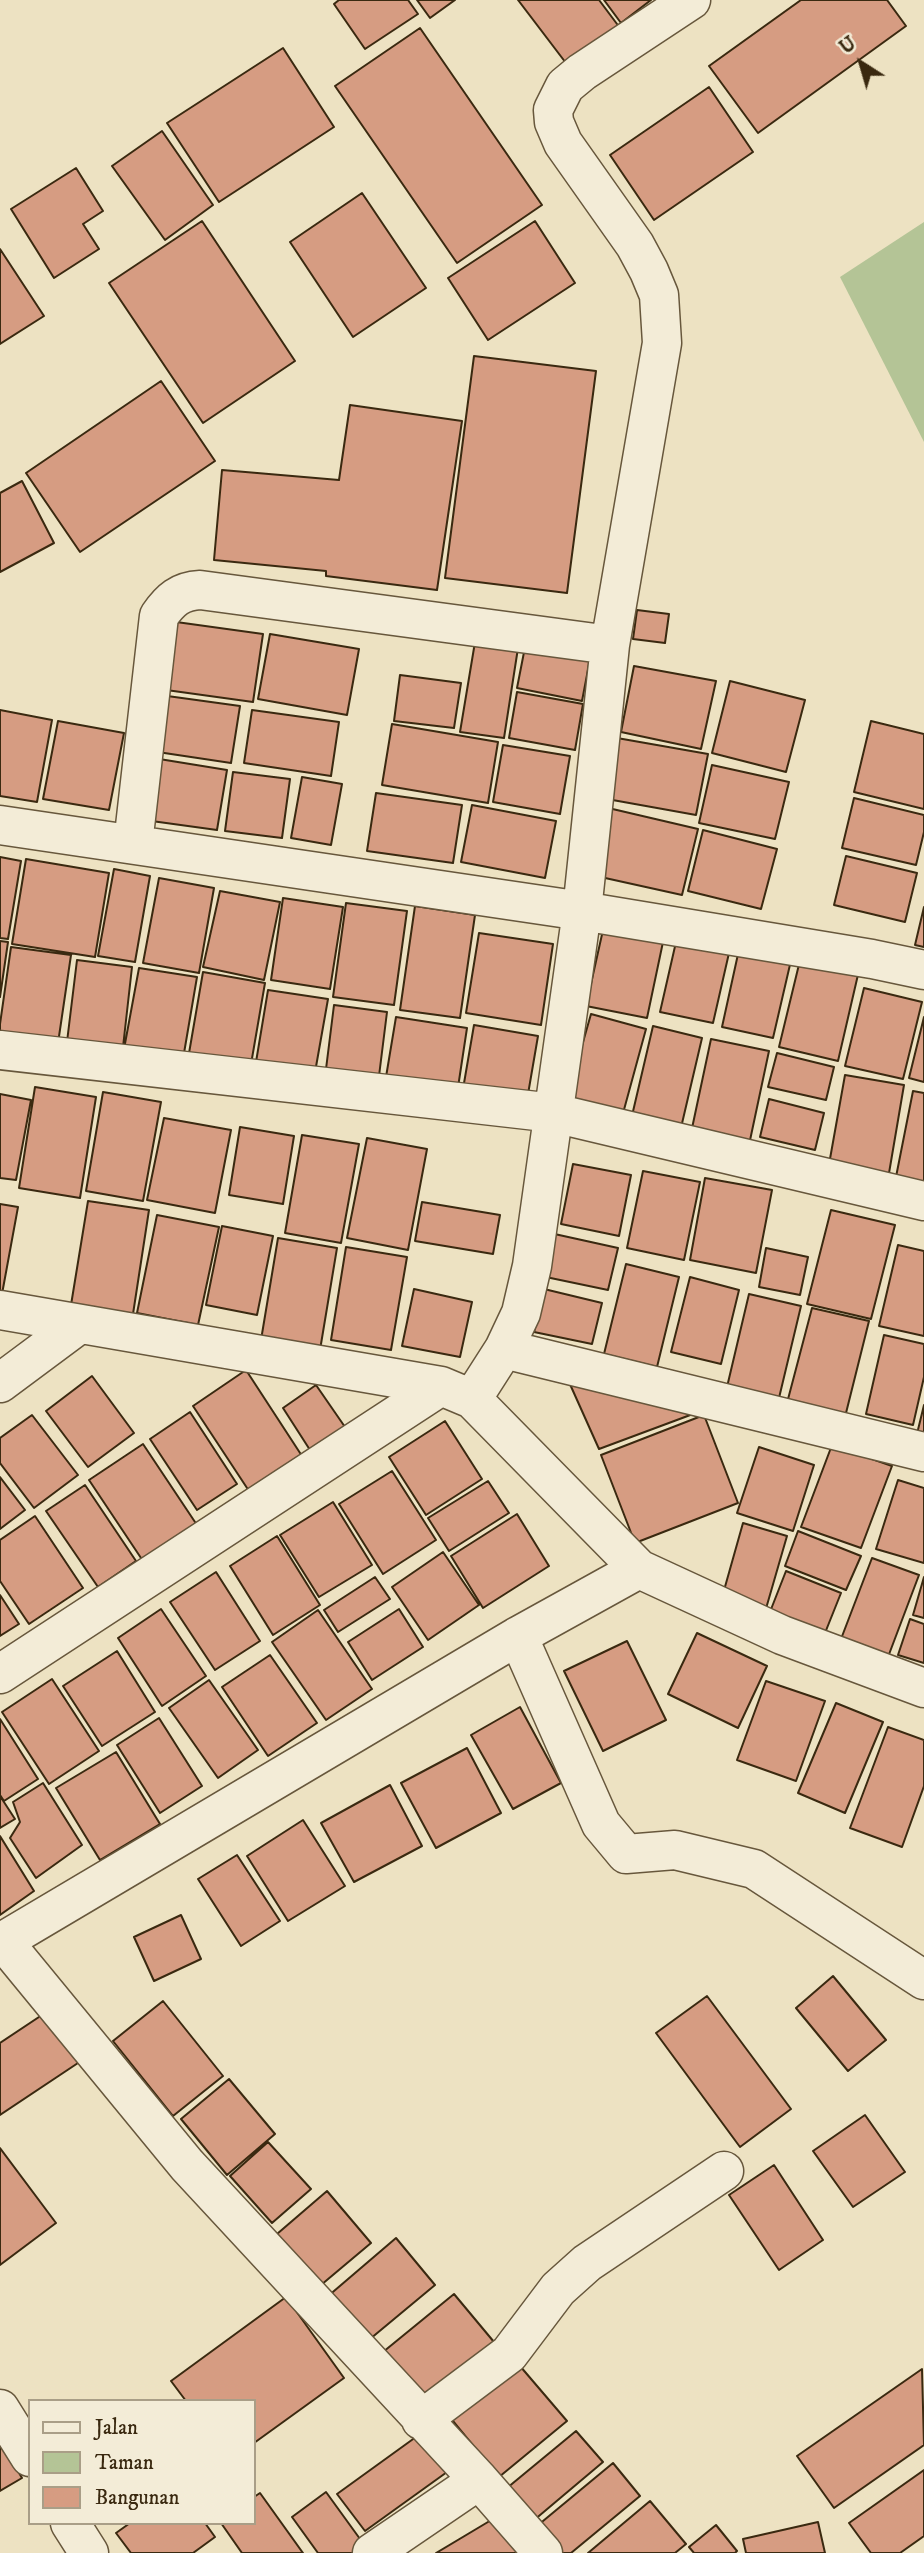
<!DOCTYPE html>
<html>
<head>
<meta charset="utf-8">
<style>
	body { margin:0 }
	#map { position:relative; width:924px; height:2553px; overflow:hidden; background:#ede2c2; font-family:"IM FELL DW Pica",serif }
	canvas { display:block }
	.legend { position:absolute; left:28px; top:2399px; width:228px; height:126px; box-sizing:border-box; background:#f3ecd7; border:2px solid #a99e87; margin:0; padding:9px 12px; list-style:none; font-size:21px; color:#3a2910 }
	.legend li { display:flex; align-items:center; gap:14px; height:35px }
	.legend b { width:35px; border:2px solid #a99e87 }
	.north { position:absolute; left:826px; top:28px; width:70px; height:70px; -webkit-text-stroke:5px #f3ecd7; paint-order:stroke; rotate:323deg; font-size:19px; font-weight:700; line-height:28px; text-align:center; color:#3a2910 }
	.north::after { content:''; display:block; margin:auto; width:24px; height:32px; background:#3a2910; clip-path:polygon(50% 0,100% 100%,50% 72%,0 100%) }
</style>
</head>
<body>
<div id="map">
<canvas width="924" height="2553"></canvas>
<ul class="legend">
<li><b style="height:9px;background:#f3ecd7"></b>Jalan</li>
<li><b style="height:19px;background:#b4c496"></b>Taman</li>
<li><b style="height:19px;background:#d69c82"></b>Bangunan</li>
</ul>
<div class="north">U</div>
</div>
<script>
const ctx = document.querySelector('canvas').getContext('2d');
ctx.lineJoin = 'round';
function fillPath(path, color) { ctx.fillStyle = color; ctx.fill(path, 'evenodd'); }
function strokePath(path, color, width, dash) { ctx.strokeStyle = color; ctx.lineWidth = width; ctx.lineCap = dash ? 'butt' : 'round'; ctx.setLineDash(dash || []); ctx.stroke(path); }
fillPath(new Path2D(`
	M924,222V442L840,277Z`), '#b4c496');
const building = new Path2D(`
	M339,0H408L418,14L365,49L334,4Z
	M417,0H455L430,18Z
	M518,0H599L620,28L569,67Z
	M604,0H651L621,23Z
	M801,0H887L906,26L758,133L709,66Z
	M420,28L542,205L457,263L335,86Z
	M283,48L334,127L219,202L167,123Z
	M709,87L753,152L654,220L610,155Z
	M162,131L213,205L165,240L112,166Z
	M76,168L103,211L83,224L99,249L54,278L11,209Z
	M362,193L426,288L353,337L290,242Z
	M202,221L295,361L203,423L109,283Z
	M535,221L575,283L488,340L448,278Z
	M0,249L44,316L0,344Z
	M474,356L596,371L567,593L445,578Z
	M161,381L215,461L80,552L26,473Z
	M350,405L462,421L437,590L326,576V571L214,560L222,470L339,480Z
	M22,481L54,543L0,572V493Z
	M637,610L669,614L665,643L633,639Z
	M169,621L263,634L253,702L159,689Z
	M270,634L359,649L347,715L258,699Z
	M475,642L518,648L504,738L460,732Z
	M526,642L591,654L582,701L517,688Z
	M634,666L716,681L701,749L621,732Z
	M400,675L461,683L454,728L394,721Z
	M730,681L805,700L786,772L712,753Z
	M517,692L583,704L575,750L509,738Z
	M160,695L240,706L231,763L151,751Z
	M0,710L52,720L37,802L0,796Z
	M252,710L339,722L331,776L244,763Z
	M58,721L124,733L109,810L43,799Z
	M871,721L924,734V809L854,792Z
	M392,724L498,742L488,803L382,785Z
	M617,738L708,754L696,815L607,799Z
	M503,745L570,756L560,814L493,802Z
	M147,757L227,770L217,830L137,819Z
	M712,765L789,782L775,839L699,823Z
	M233,772L290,779L282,838L225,831Z
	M302,777L342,784L331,845L291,838Z
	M376,793L462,805L453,863L367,851Z
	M854,798L924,815V832L916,865L842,848Z
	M472,805L556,821L545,878L461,862Z
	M604,807L698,829L682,895L587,874Z
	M703,830L777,849L761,909L688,891Z
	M846,856L917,873L905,922L834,905Z
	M0,857L21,861L8,939L0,938Z
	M26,859L109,873L95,957L12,944Z
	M114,869L150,876L135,962L98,956Z
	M159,878L214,888L199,973L143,963Z
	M220,891L280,902L264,980L203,967Z
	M283,898L343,907L330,989L271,980Z
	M346,903L407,911L394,1005L333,997Z
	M415,906L475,915L460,1018L400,1010Z
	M924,907V947L915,945Z
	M603,930L663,942L647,1018L586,1006Z
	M479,933L553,944L541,1025L466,1013Z
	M0,941L8,942L0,997Z
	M676,942L729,953L713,1023L660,1012Z
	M740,945L792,956L773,1038L722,1027Z
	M11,947L71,955L57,1050L0,1042V1024Z
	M802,952L860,966L838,1061L779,1047Z
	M77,960L132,967L122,1056L66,1050Z
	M139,968L197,977L183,1059L124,1049Z
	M203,972L265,983L250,1070L188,1059Z
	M864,988L922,1002L903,1079L845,1066Z
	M268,990L328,999L314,1078L255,1068Z
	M334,1005L387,1012L378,1084L325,1077Z
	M591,1014L646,1029L622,1117L566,1102Z
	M396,1017L467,1028L457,1094L385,1083Z
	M924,1017V1082L909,1078Z
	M474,1025L538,1036L527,1100L463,1089Z
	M653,1026L702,1038L680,1132L631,1120Z
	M711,1039L769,1051L749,1145L691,1133Z
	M777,1053L834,1067L826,1100L768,1087Z
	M845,1075L904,1085L888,1179L828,1170Z
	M35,1087L96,1097L80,1198L19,1188Z
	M913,1091L924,1093V1192L894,1187Z
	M103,1092L161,1102L143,1201L86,1191Z
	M0,1094L31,1100L16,1180L0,1178Z
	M769,1099L824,1113L815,1150L760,1137Z
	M164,1118L231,1130L215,1213L147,1200Z
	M240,1127L294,1136L283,1204L229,1195Z
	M302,1135L359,1144L341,1243L285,1233Z
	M367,1138L427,1149L408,1250L347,1238Z
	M573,1164L631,1175L619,1236L561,1224Z
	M643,1171L700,1182L684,1260L627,1248Z
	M705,1178L772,1190L756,1273L690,1260Z
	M88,1201L149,1210L133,1314L71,1305Z
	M422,1202L500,1215L493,1254L415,1241Z
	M0,1204L18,1207L2,1294L0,1293Z
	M831,1210L895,1225L871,1319L807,1304Z
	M157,1215L219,1227L198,1325L137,1313Z
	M222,1226L273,1236L257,1315L206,1305Z
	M550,1233L618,1248L608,1290L541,1276Z
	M278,1238L337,1248L319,1356L260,1346Z
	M898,1245L924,1251V1336L879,1326Z
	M346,1247L407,1257L391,1350L331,1340Z
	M766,1248L808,1257L800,1295L759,1287Z
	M626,1264L679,1277L657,1367L604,1354Z
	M690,1277L739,1290L721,1364L671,1352Z
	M414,1289L472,1302L460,1357L402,1346Z
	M544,1289L602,1303L592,1344L534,1332Z
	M749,1294L801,1306L779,1398L727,1387Z
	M812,1308L869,1321L845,1417L787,1403Z
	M884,1335L924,1344V1377L913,1425L866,1414Z
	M246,1370L302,1456L249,1491L193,1406Z
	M92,1376L134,1433L88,1467L46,1411Z
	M569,1382L693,1414L599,1449Z
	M316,1385L345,1427L310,1450L283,1408Z
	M924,1405V1440L916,1438Z
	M190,1412L237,1484L197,1510L150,1439Z
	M32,1415L78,1475L34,1508L0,1463V1438Z
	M704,1415L738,1503L635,1543L601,1455Z
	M445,1421L482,1479L426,1515L389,1457Z
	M143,1444L197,1525L143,1561L89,1480Z
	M832,1445L892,1466L861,1548L801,1527Z
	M759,1447L814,1465L793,1531L737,1513Z
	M392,1471L436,1540L383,1574L339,1504Z
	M0,1477L25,1510L0,1529Z
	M898,1480L924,1488V1563L876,1549Z
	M488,1481L509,1513L449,1551L428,1518Z
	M85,1485L136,1561L98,1587L46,1511Z
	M333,1502L372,1565L319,1597L280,1535Z
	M517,1514L549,1566L483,1608L451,1556Z
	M35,1516L83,1588L29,1624L0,1581V1540Z
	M743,1523L787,1536L765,1612L721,1601Z
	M798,1531L861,1556L846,1590L785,1566Z
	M277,1536L320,1605L273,1635L230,1566Z
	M443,1552L479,1605L428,1640L392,1587Z
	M872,1558L919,1575L888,1657L841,1639Z
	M786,1571L841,1593L823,1638L768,1617Z
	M216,1572L260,1641L215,1670L170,1602Z
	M375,1577L390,1599L338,1632L324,1610Z
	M924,1577V1618L913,1615Z
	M0,1595L19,1624L0,1636Z
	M161,1609L206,1676L162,1706L118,1638Z
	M399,1609L423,1647L372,1680L348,1642Z
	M318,1610L372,1689L326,1720L272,1642Z
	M910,1619L924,1624V1663L898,1655Z
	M697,1633L767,1666L738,1728L668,1694Z
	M627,1641L666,1720L603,1751L564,1671Z
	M117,1651L155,1712L102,1746L63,1686Z
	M270,1655L317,1723L268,1756L222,1687Z
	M52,1679L99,1751L49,1784L2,1712Z
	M209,1680L258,1750L218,1778L169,1708Z
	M766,1681L825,1701L796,1781L737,1760Z
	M836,1703L883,1722L845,1813L798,1793Z
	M520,1707L561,1783L513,1809L471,1735Z
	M159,1718L202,1786L160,1813L117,1745Z
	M0,1719L38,1779L4,1801L0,1795Z
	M888,1727L924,1740V1786L902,1847L850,1828Z
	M467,1748L501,1813L436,1848L401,1783Z
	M116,1752L160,1824L100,1860L56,1788Z
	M43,1783L82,1845L36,1878L10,1838L20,1822L13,1802Z
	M390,1785L422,1846L354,1882L321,1823Z
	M0,1796L15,1819L0,1828Z
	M303,1820L345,1886L288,1921L247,1856Z
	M0,1836L34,1891L0,1915Z
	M237,1855L280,1921L241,1946L198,1879Z
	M181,1915L201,1959L154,1981L134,1937Z
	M833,1976L886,2040L848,2071L796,2008Z
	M707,1996L791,2109L740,2147L656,2033Z
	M163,2001L223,2076L173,2116L113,2041Z
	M54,2007L87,2057L0,2115V2043Z
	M229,2079L275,2134L227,2175L181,2119Z
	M865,2115L905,2172L853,2207L813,2151Z
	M268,2142L311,2189L272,2223L230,2176Z
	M0,2148L56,2223L0,2265Z
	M774,2165L823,2240L779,2270L729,2195Z
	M327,2191L371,2243L321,2285L277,2234Z
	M396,2238L435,2285L358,2349L320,2303Z
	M454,2294L499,2348L417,2415L372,2361Z
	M286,2297L344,2378L254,2443V2401H186L171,2381Z
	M514,2359L567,2421L499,2477L448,2415Z
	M922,2369L924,2445L834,2508L797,2456Z
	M427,2429L454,2467L365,2531L337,2494Z
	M576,2431L603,2462L533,2521L507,2488Z
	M0,2440L22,2478L0,2491Z
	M613,2463L640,2496L571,2553H559L537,2526Z
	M924,2470V2536L900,2553H871L849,2523Z
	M326,2492L368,2550L364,2553H318L292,2517Z
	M260,2493L303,2553H242L221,2523H254V2497Z
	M650,2501L686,2544L675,2553H588Z
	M503,2513L526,2553H436Z
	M818,2522L825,2553H746L743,2539Z
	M130,2523H205L215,2537L193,2553H131L116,2533Z
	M716,2525L737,2551L735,2553H694L689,2547Z`);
fillPath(building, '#d69c82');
strokePath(building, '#3a2910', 2);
const street = new Path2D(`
	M0,825L582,911L872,959L924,970
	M133,844L159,616C170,600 180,591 200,590L610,645
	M0,1050L554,1113L924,1201
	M0,1310L441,1386L472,1399L639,1569L782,1635L924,1688
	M504,1349L924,1452
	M0,1383L78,1325
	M472,1399L504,1349L521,1313L532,1266L582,911L610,645L662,343L659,295L649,271L635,245L563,143L554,122L553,110L565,86L582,72L691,0
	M518,1636L601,1824L626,1854L675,1850L754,1869L924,1980
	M0,1674L441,1386
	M3,1941L187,2165L479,2480L543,2553
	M0,1943L518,1636L639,1569
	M0,2409L30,2457
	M421,2420L509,2354L558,2289L587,2263L724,2171
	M70,2523L89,2553
	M372,2553L479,2480`);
strokePath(street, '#67573c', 41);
strokePath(street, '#f3ecd7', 38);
</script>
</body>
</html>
